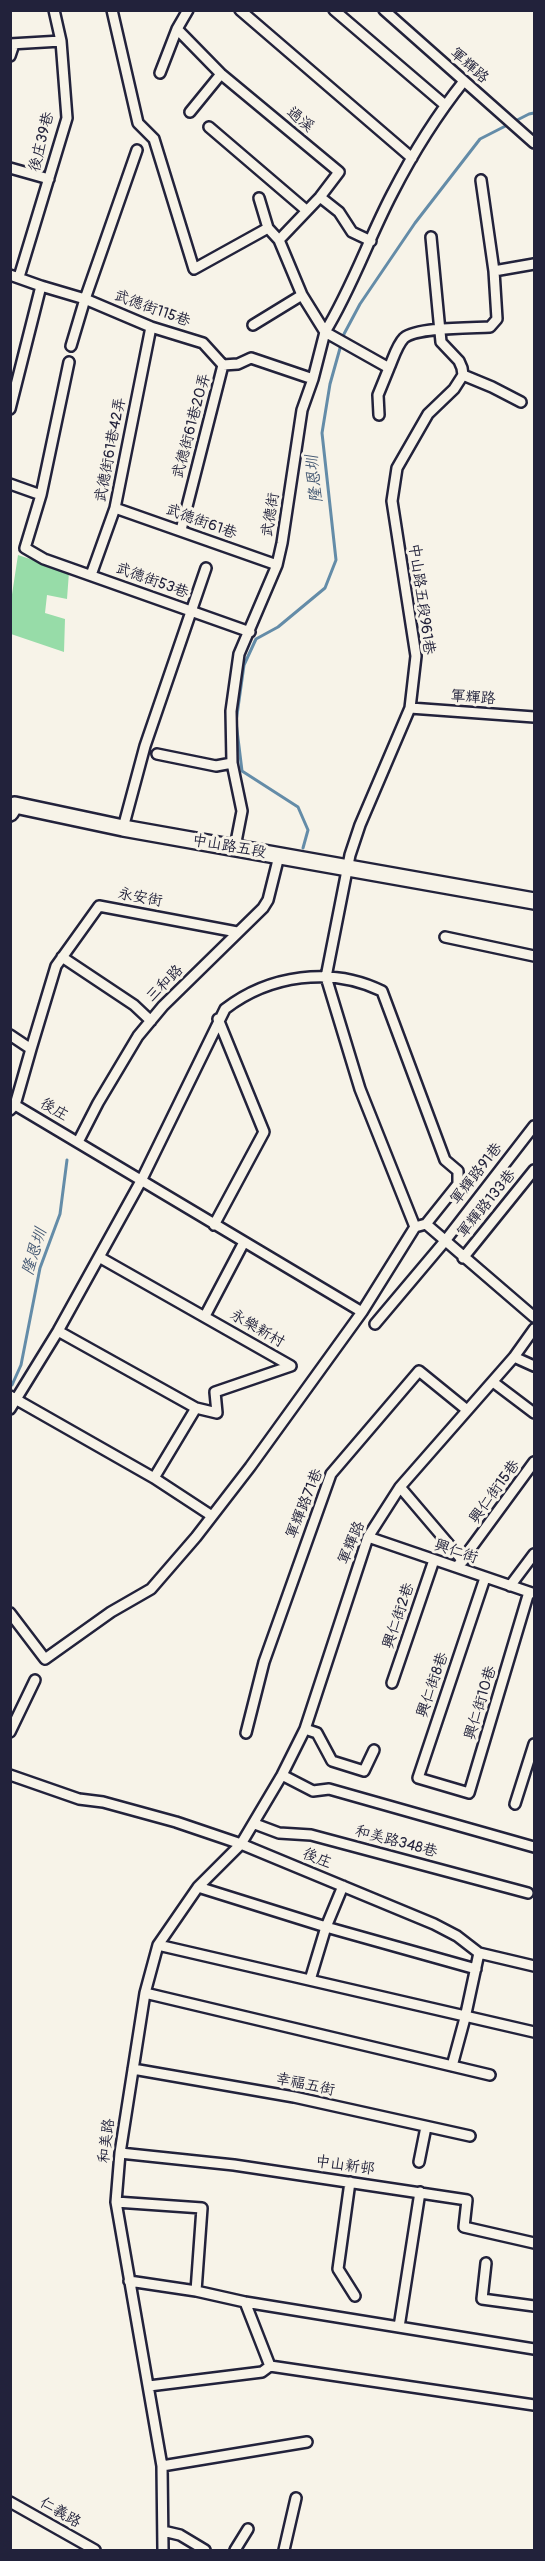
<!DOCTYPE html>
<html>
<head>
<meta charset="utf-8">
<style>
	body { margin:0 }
	#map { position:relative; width:545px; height:2561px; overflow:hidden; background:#f7f3e8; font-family:Pangolin,sans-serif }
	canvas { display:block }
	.frame { position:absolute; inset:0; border:12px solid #22223b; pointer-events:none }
</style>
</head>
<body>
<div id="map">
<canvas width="545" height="2561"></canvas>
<div class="frame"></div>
</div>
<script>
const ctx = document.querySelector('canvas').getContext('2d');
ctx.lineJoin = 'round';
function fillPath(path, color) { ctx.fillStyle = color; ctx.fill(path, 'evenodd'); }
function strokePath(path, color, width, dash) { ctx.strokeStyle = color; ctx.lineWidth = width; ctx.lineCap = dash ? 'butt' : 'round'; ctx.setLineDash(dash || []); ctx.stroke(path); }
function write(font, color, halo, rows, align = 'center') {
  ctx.font = font + ' Pangolin,"LXGW WenKai TC",sans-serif'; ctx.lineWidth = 6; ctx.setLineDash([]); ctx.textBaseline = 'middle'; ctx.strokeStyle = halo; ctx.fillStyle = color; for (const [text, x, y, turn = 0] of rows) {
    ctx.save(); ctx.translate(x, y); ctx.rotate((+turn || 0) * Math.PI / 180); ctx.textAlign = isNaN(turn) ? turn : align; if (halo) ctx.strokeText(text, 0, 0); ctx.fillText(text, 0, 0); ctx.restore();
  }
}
fillPath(new Path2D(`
	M18,555L69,572L67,599L47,595L45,613L65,619L64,652L11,634V601Z`), '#97dca8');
strokePath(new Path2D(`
	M303,848L308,830L298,807L242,771L236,722L244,665L256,639L278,627L325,588L336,560L322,433L330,384L344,334L360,304L415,223L480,139L529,114L534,113
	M12,1385L21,1365L40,1268L60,1214L67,1160`), '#648ca8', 3);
const street = new Path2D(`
	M112,10L138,123L154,139L194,269L268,228
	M240,10L412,158
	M334,10L445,105
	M384,10L534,143
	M177,29L221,74L339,172L320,197L279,240
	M10,44L61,41
	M10,56L14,44
	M160,73L177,29L188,10
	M464,81C436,116 412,155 392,194C368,240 352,288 325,332L389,368C393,359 397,345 404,338C417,327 472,328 490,327L497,319L494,271L534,264
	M190,112L221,74
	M209,127L306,210
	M10,168L49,179
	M481,180L494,271
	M320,197L339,212L352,232L371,241
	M10,275L41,286L10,409
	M19,277L67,118L61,41L54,10
	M41,286L85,299L151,327L203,343L223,365L238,364L251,358L313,379
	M253,325L302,295
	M71,346L85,299L137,150
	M463,375L492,387L521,402
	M379,415L378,395L389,368
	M10,484L41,495L25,548L44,559L250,632
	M41,495L69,362
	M115,508L277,565
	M181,530L223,365
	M91,575L115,508L151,327
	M410,708L534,717
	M157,754L216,766L232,763
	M123,828L145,746L206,568
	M235,847L242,811L232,763L231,711L239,654L277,565L282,543L302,410L313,379L325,332L302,295L279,240L268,228L259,198
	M445,937L534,956
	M62,957L134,1005L151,1021
	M10,1035L31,1049L15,1105L10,1110
	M31,1049L56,966L99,906L237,932
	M15,1105L362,1312
	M78,1142L98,1103L138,1036L163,1006L263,908L268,900L279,856
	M426,1224L534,1317
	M214,1225L264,1132L218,1019
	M415,1227L360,1089L326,977L350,855L360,825L410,708L416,656L392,501L397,468L428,414L454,389L463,375L462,368L459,361L441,342L431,237
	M99,1257L291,1366L215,1392L217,1413L196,1408L154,1478
	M463,1258L534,1170
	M205,1316L244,1242
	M375,1324L445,1241L534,1126
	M58,1331L196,1408
	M514,1357L534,1366
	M493,1382L534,1413
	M10,1396L154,1478L212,1516
	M10,1409L58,1331L141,1181L225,1009C269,975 331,966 382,991L445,1160L458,1171V1184L426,1224L415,1227L362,1312L250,1467L196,1537L151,1589L111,1612L45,1659L10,1613
	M400,1487L463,1561
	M368,1537L532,1593
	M457,1567L534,1462
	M485,1578L418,1778L469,1793L529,1592
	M510,1586L534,1554
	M392,1683L434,1560
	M305,1729L317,1733L332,1761L364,1771L374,1750
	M10,1732L35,1680
	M246,1733L264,1662L331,1474L419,1371L467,1410
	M10,1775L79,1799L103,1802L176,1822L241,1844L434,1924L457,1936L479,1953L534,1966
	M282,1775L313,1791L329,1789L534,1847
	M515,1804L534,1744
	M255,1824L279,1833L311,1835L528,1893
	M198,1887L326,1927L476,1969
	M158,1945L534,2032
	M310,1980L326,1927L343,1886
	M145,1993L490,2075
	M452,2066L465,2018L479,1953
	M133,2069L294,2097L470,2136
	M120,2153L234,2165L467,2200L464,2227L534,2243
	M419,2162L426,2127
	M350,2182L338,2269L355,2296
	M116,2202L202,2208L196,2291
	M486,2263L482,2299L534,2306
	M129,2281L196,2291L245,2302L534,2349
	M245,2302L270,2366
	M399,2327L420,2192
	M149,2386L262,2372L270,2366L534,2405
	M162,2466L307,2442
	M10,2502L95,2550
	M163,2531L180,2535L205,2550
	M163,2550L162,2466L116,2202L120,2153L145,1993L158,1945L198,1887L241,1844L282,1775L305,1729L368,1537L400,1487L514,1357L534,1329
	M235,2550L248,2529
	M284,2550L296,2498`);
const primary = new Path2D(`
	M10,813L15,805L123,828L534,901`);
strokePath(street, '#22223b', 14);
strokePath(primary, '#22223b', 20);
strokePath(street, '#f7f3e8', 9);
strokePath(primary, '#f7f3e8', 15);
write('15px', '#22223b', '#f7f3e8', [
	["軍輝路",469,66,41],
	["過溪",300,120,40],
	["後庄39巷",42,142,-76],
	["武德街115巷",152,309,20],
	["武德街61巷20弄",192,426,-75],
	["武德街61巷42弄",111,450,-79],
	["武德街",271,515,-81],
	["武德街61巷",201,522,20],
	["武德街53巷",152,581,20],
	["中山路五段961巷",421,599,82],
	["軍輝路",473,698,4],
	["中山路五段",229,847,10],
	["永安街",140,898,11],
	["三和路",165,984,-45],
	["後庄",54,1110,31],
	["軍輝路91巷",477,1174,-52],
	["軍輝路133巷",487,1204,-51],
	["永樂新村",257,1329,30],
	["興仁街15巷",495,1492,-54],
	["軍輝路71巷",305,1504,-68],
	["軍輝路",352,1543,-67],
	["興仁街",456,1552,19],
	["興仁街2巷",399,1616,-71],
	["興仁街8巷",433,1685,-71],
	["興仁街10巷",481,1703,-73],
	["和美路348巷",396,1842,15],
	["後庄",317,1859,22],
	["幸福五街",305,2085,12],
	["和美路",107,2141,-83],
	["中山新邨",345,2166,8],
	["仁義路",60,2513,30]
]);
write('italic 16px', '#435772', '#f7f3e8', [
	["隆恩圳",315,479,-96],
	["隆恩圳",35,1252,-73]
]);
</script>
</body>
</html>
